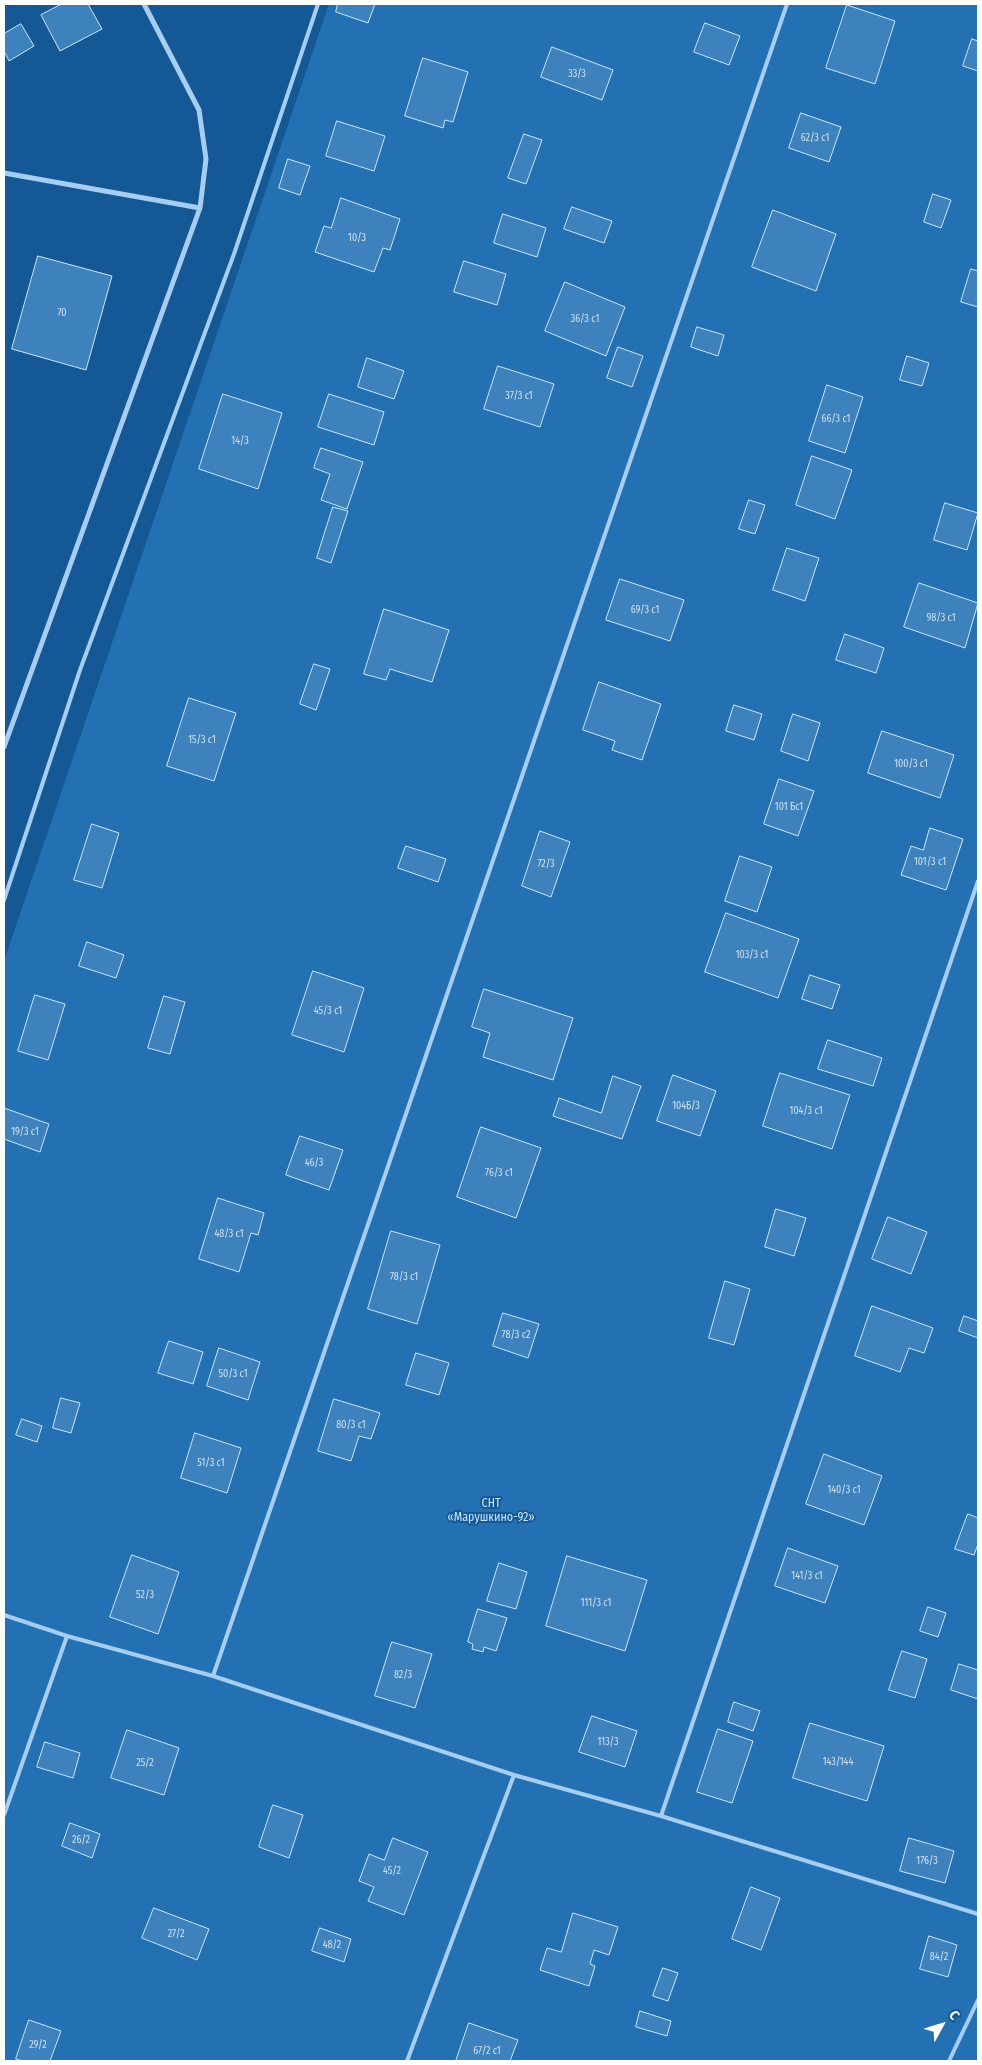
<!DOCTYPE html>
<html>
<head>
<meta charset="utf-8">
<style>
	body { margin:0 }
	#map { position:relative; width:982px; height:2065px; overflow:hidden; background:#145896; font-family:"Fira Sans Condensed",sans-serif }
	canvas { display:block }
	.frame { position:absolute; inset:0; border:5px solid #fff; pointer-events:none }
	.north { position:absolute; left:917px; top:2000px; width:50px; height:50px; -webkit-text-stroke:4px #145896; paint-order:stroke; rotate:51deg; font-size:14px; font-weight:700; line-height:20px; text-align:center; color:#fff }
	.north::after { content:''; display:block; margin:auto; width:18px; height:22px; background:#fff; clip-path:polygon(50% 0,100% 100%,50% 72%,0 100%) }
</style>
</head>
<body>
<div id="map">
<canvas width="982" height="2065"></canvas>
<div class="frame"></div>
<div class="north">С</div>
</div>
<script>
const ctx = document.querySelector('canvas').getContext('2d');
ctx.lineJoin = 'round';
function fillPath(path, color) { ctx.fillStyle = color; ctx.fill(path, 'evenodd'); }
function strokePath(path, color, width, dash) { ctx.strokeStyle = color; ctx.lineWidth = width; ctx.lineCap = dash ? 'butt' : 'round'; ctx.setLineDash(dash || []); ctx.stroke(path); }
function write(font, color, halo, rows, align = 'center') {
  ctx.font = font + ' "Fira Sans Condensed",sans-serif'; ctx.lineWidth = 4; ctx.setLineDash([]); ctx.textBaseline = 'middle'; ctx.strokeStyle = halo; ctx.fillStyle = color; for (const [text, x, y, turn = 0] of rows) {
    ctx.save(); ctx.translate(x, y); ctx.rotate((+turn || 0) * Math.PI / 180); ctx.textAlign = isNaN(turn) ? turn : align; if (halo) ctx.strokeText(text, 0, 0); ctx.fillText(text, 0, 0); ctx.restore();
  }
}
fillPath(new Path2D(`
	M329,4H978V2061H4V961Z`), '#2371b2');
const building = new Path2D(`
	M62,4H88L102,29L60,51L41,15Z
	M338,4H375L368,23L336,12Z
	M847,5L895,21L875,84L826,68Z
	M705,23L740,36L729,65L694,52Z
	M21,24L34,46L9,61L4,51V34Z
	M972,39L978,41V71L963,66Z
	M552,47L613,70L602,100L541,77Z
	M423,58L468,72L453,122L445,120L443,128L405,116Z
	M801,113L841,127L829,162L789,148Z
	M337,121L385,136L374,171L326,156Z
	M524,134L542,140L526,184L508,178Z
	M288,159L310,166L300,195L279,188Z
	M933,194L951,200L941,228L924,222Z
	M341,198L400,219L390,250L383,248L374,272L315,252L324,226L331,228Z
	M572,207L612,221L604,243L564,229Z
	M773,210L836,234L816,291L752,267Z
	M503,214L546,228L537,257L494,243Z
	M38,256L112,276L86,370L12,349Z
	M464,261L506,274L497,305L454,292Z
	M971,269L978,271V307L961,302Z
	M565,282L625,307L606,356L545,331Z
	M697,327L724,335L718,356L691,347Z
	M618,347L643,356L632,387L607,378Z
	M907,356L929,363L922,386L900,380Z
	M367,358L404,371L394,399L358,387Z
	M498,366L554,384L540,427L484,409Z
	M827,385L863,397L845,453L809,441Z
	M223,394L282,413L258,489L199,469Z
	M329,394L384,412L374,445L318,427Z
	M321,448L363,462L347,509L321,500L330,474L314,468Z
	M812,456L852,470L835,519L796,505Z
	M749,500L765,505L755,534L739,529Z
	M945,503L978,513L967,550L934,540Z
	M333,507L348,511L331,563L317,558Z
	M787,548L819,558L805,601L773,590Z
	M620,579L684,600L670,641L606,620Z
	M919,583L978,603L965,648L904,627Z
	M384,609L449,630L432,682L390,669L386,680L364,674Z
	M845,634L884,648L876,673L836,660Z
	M314,664L330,669L316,710L300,704Z
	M599,682L661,704L642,760L612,750L615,741L583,730Z
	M189,698L236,713L214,781L167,766Z
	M734,705L762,714L754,740L726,731Z
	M793,714L820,723L808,761L781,751Z
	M882,731L954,755L940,798L868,773Z
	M779,779L814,791L798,836L764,824Z
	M92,824L119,833L102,888L74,880Z
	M930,828L963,839L946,890L901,875L911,846L923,850Z
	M540,831L570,842L551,897L522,886Z
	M406,846L446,859L438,882L398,868Z
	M740,856L772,867L757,912L725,901Z
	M726,913L799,939L778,998L705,972Z
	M87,942L124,955L116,978L79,966Z
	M313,971L364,988L344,1052L292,1035Z
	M810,975L840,985L832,1009L802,999Z
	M484,989L573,1018L553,1080L483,1057L490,1033L472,1027Z
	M35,995L65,1004L48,1060L18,1051Z
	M164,996L185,1002L170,1054L148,1048Z
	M828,1040L882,1058L873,1086L818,1069Z
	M780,1073L850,1095L832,1149L763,1126Z
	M673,1075L716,1091L700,1136L657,1121Z
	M613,1076L641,1086L622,1139L553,1116L559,1098L601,1113Z
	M4,1108L49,1124L40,1152L4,1139Z
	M481,1127L541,1148L516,1218L457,1197Z
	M300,1136L343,1150L329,1190L286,1175Z
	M218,1198L264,1213L258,1235L251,1233L239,1272L199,1259Z
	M776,1209L806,1218L794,1256L765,1247Z
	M888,1217L927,1232L911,1274L872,1259Z
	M391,1231L440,1245L417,1324L368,1309Z
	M725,1281L750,1289L734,1345L709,1338Z
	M872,1306L933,1328L924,1353L909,1348L900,1372L855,1356Z
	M503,1313L539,1324L528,1358L493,1346Z
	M964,1316L978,1321V1338L959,1331Z
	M169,1341L203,1352L193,1384L158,1373Z
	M219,1348L260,1362L248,1400L207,1386Z
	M416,1353L449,1363L439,1395L406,1385Z
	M61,1398L80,1403L71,1433L53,1428Z
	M334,1399L380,1413L371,1439L359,1436L351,1461L318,1451Z
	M22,1419L42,1426L37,1442L16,1435Z
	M195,1433L241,1448L227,1493L181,1478Z
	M824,1454L882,1476L864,1525L806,1504Z
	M968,1514L978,1518V1544L974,1555L955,1549Z
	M788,1548L838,1566L825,1603L775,1586Z
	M132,1555L179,1572L158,1634L110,1617Z
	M567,1556L647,1580L625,1651L546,1626Z
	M499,1563L527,1572L516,1609L487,1601Z
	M928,1607L946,1613L938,1637L920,1631Z
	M478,1609L507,1618L496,1651L484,1647L483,1652L472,1649L473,1644L468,1642Z
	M392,1642L432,1654L415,1708L375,1696Z
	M902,1651L927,1659L915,1698L889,1690Z
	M959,1664L978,1670V1699L951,1690Z
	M734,1702L760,1711L753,1731L728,1722Z
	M592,1716L637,1731L625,1767L579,1752Z
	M810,1723L884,1746L867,1801L793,1778Z
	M718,1729L753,1741L732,1803L697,1792Z
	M127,1730L179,1748L164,1795L111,1778Z
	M45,1742L80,1753L73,1778L37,1767Z
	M273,1805L303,1815L289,1858L259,1847Z
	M70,1823L100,1834L92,1858L62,1846Z
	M393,1838L428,1852L404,1915L368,1901L374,1887L359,1881L369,1854L384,1860Z
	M909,1838L954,1851L945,1883L900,1871Z
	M751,1887L780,1898L761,1950L732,1939Z
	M154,1908L209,1929L197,1960L142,1938Z
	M573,1913L618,1927L609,1955L594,1950L590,1964L595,1966L589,1986L540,1970L547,1948L561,1952Z
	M320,1928L351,1939L344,1962L312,1951Z
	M929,1936L957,1945L948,1977L920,1969Z
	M663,1968L678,1973L668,2001L653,1996Z
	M640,2011L671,2021L667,2036L636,2027Z
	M29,2020L61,2031L50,2061H22L16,2059Z
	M469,2023L518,2040L510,2061H456Z`);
fillPath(building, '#3d81bd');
strokePath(building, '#cce6fd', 1);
strokePath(new Path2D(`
	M4,900L80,670L234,254L318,4
	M4,1615L67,1636L213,1676L514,1775L661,1816L978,1914
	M213,1676L787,4
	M4,1815L67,1636
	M661,1816L978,881
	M407,2061L514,1775
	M949,2061L978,2000`), '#a5cef2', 4);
strokePath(new Path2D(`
	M4,173L200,208
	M4,747L200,208L206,159L199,110L144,4`), '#a5cef2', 5);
write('10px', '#cee0ee', null, [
	["33/3",577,74],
	["62/3 с1",815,138],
	["10/3",357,238],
	["70",62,313],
	["36/3 с1",585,319],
	["37/3 с1",519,396],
	["66/3 с1",836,419],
	["14/3",240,441],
	["69/3 с1",645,610],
	["98/3 с1",941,618],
	["15/3 с1",202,740],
	["100/3 с1",911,764],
	["101 Бс1",789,807],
	["101/3 с1",930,862],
	["72/3",546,864],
	["103/3 с1",752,955],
	["45/3 с1",328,1011],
	["104Б/3",686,1106],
	["104/3 с1",806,1111],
	["19/3 с1",25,1132],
	["46/3",314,1163],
	["76/3 с1",499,1173],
	["48/3 с1",229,1234],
	["78/3 с1",404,1277],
	["78/3 с2",516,1335],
	["50/3 с1",233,1374],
	["80/3 с1",351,1425],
	["51/3 с1",211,1463],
	["140/3 с1",844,1490],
	["141/3 с1",807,1576],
	["52/3",145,1595],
	["111/3 с1",596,1603],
	["82/3",403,1675],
	["113/3",608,1742],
	["143/144",838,1762],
	["25/2",145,1763],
	["26/2",81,1840],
	["176/3",927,1861],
	["45/2",392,1871],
	["27/2",176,1934],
	["48/2",332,1945],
	["84/2",939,1957],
	["29/2",38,2045],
	["67/2 с1",487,2051]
]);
write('12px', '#cce6fd', '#145896', [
	["СНТ",491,1504],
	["«Марушкино-92»",491,1518]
]);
</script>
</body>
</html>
